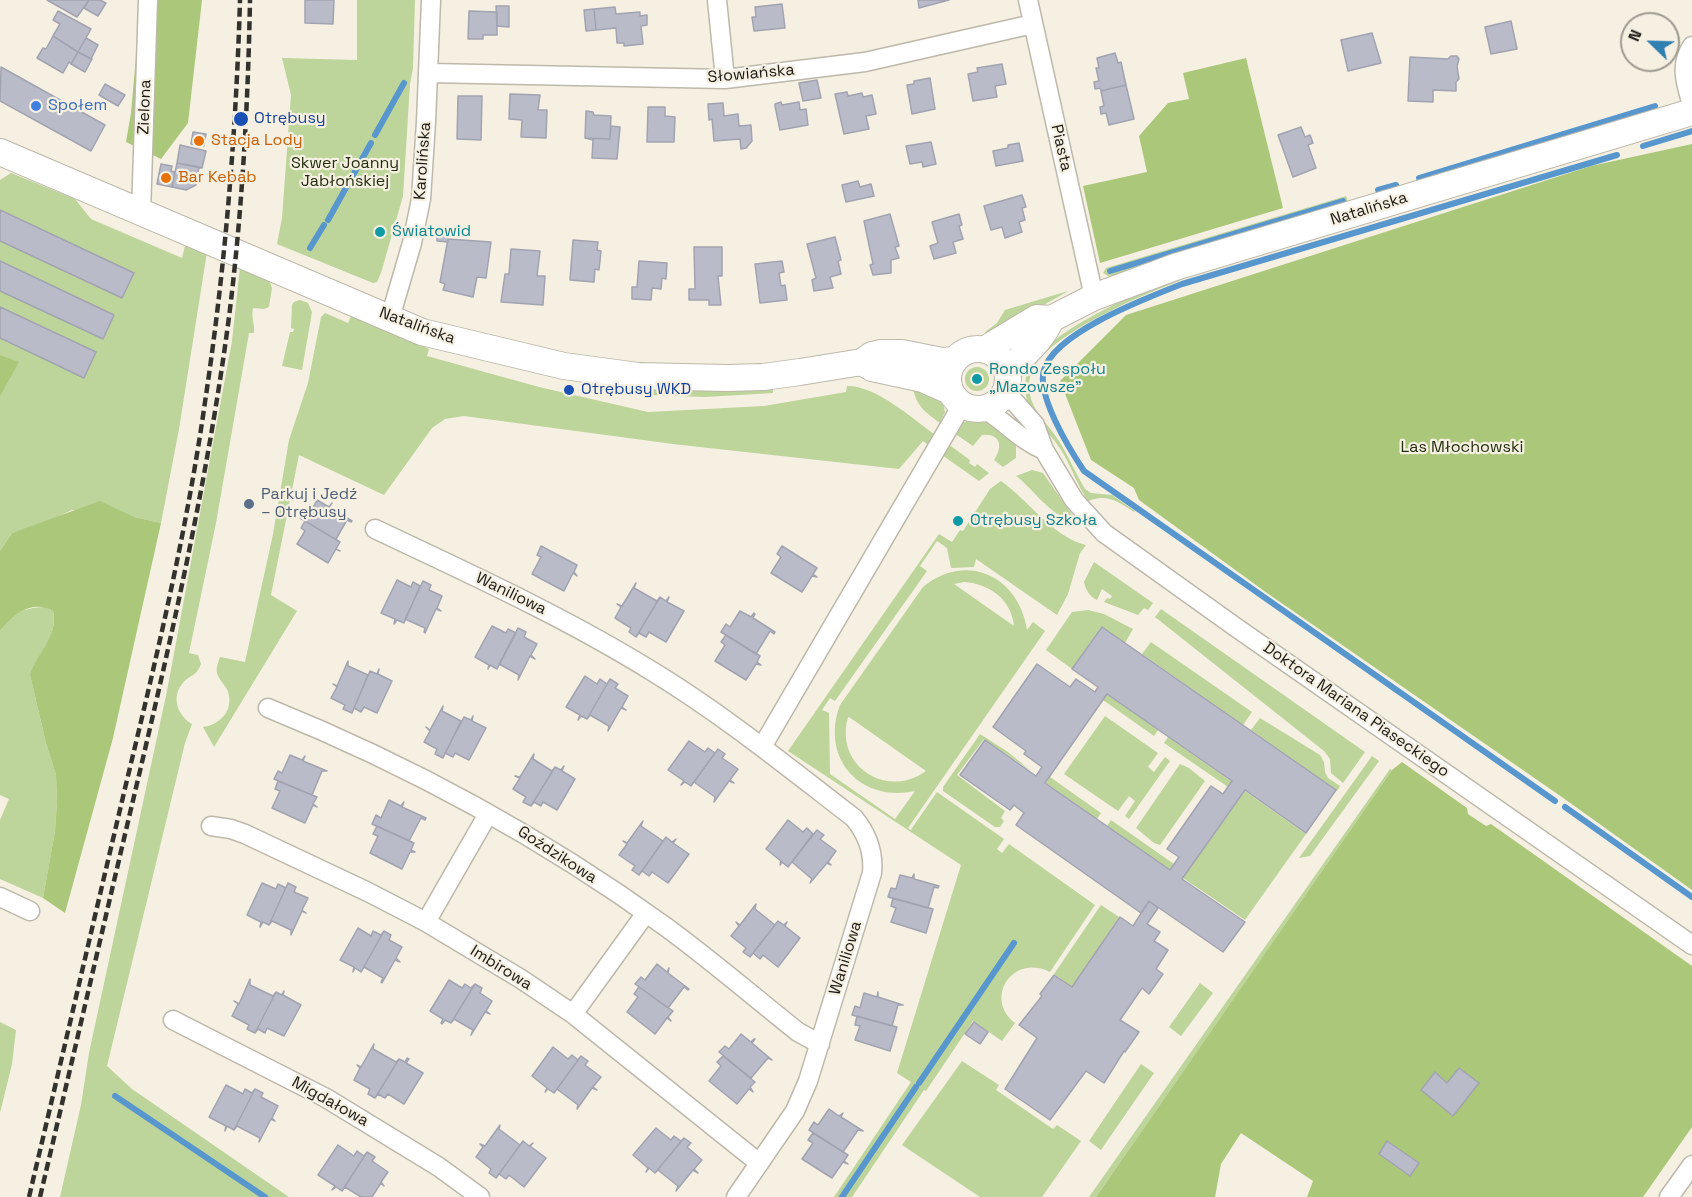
<!DOCTYPE html>
<html>
<head>
<meta charset="utf-8">
<style>
	body { margin:0 }
	#map { position:relative; width:1692px; height:1197px; overflow:hidden; background:#f5f0e2; font-family:"Space Grotesk",sans-serif }
	canvas { display:block }
	.north { position:absolute; left:1620px; top:12px; width:60px; height:60px; box-sizing:border-box; background:#f5f0e2; border:2px solid #9e9a90; border-radius:50%; rotate:293deg; font-size:16px; font-weight:700; line-height:24px; text-align:center; color:#1b1914 }
	.north::after { content:''; display:block; margin:auto; width:21px; height:27px; background:#2f7fb0; clip-path:polygon(50% 0,100% 100%,50% 72%,0 100%) }
</style>
</head>
<body>
<div id="map">
<canvas width="1692" height="1197"></canvas>
<div class="north">N</div>
</div>
<script>
const ctx = document.querySelector('canvas').getContext('2d');
ctx.lineJoin = 'round';
function fillPath(path, color) { ctx.fillStyle = color; ctx.fill(path, 'evenodd'); }
function strokePath(path, color, width, dash) { ctx.strokeStyle = color; ctx.lineWidth = width; ctx.lineCap = dash ? 'butt' : 'round'; ctx.setLineDash(dash || []); ctx.stroke(path); }
function write(font, color, halo, rows, align = 'center') {
  ctx.font = font + ' "Space Grotesk",sans-serif'; ctx.lineWidth = 4.5; ctx.setLineDash([]); ctx.textBaseline = 'middle'; ctx.strokeStyle = halo; ctx.fillStyle = color; for (const [text, x, y, turn = 0] of rows) {
    ctx.save(); ctx.translate(x, y); ctx.rotate((+turn || 0) * Math.PI / 180); ctx.textAlign = isNaN(turn) ? turn : align; if (halo) ctx.strokeText(text, 0, 0); ctx.fillText(text, 0, 0); ctx.restore();
  }
}
fillPath(new Path2D(`
	M357,0H415L413,68L410,84L403,196L381,273L377,282L373,283L277,244L282,218L291,95L282,58L357,60Z
	M11,173L75,199L91,219L182,258L186,242L207,252L179,429L161,523L134,517L72,510L44,523L12,533L0,551V180Z
	M1346,196L1349,205L1115,275L1108,276L1103,273L1106,268Z
	M240,267L269,280L272,288L269,307L264,309L253,308C251,319 255,324 254,333H249L216,523L189,653L198,655L201,664C196,677 190,674 182,684C171,698 178,716 192,724L185,743L107,1066L132,1089L289,1197H60L81,1105L89,1053L167,691L232,341Z
	M1178,276L1180,281C1143,294 1056,332 1035,365C1030,373 1027,386 1030,395C1034,413 1050,426 1059,441C1069,457 1076,474 1085,489L1091,493L1112,495L1135,511L1134,512C1119,502 1107,493 1088,501C1078,486 1072,469 1063,453C1053,436 1029,415 1026,396C1024,387 1025,377 1029,369C1046,331 1140,292 1178,276Z
	M1068,291L1065,293L986,337L985,332L997,323L1005,310Z
	M300,300L308,303L312,312L302,370L282,366L290,332H293L294,329L291,328L292,305L294,302Z
	M325,313L348,323L352,314L429,349L427,356L539,387L648,412L764,406L846,392L847,386C877,386 910,417 934,434L928,445L923,441L899,469L673,444L464,416L445,419L432,428L384,495L299,455L271,595L297,611L214,747L203,727C220,725 234,710 228,692C226,686 221,682 218,676C215,670 218,663 220,657L245,662L273,534L289,440L308,383L321,317Z
	M965 379a12 12 0 1 1 24 0a12 12 0 1 1-24 0Z
	M646,387L773,389V393L705,397L617,394V391Z
	M913,388L943,402L945,412L940,423C926,413 916,406 913,388Z
	M968,420C989,419 1001,431 1016,444V458L1003,467L994,460C1003,447 1001,433 982,435L973,446L954,433L960,425Z
	M948,444L970,460L969,463L975,467L977,464L989,473L979,481L942,455Z
	M1032,470L1043,473L1073,516L1072,518C1054,521 1031,486 1016,476Z
	M1001,481C1028,500 1054,538 1086,545L1080,553L1068,594L1057,615L976,559L974,567L951,568L947,548L937,541L920,566L927,571L835,701L830,698L822,710L829,713L830,774L895,819L915,791C860,803 820,758 840,705L923,587C966,551 1019,576 1027,630L1033,622L1045,631L908,828L911,830L912,828L937,792L1004,839L997,849L1002,853L1009,844L1095,905L1050,972C1013,953 983,998 1015,1023L1002,1041L973,1021L926,1091L924,1090L852,1197H834L911,1082L897,1073L961,865L788,751L939,534L952,542L960,530L963,531L990,489ZM964,582C990,584 1011,599 1014,626L954,584ZM848,717H849L926,771C886,800 834,765 848,717Z
	M1094,562L1153,603L1148,610L1144,608L1138,615L1104,602L1107,598L1110,599L1112,596L1102,589L1097,600C1089,596 1086,590 1084,582Z
	M45,607L53,611C58,634 41,656 30,675L46,743L56,775L57,801L55,831L43,898L0,879V820L9,799L0,795V631C15,613 21,608 45,607Z
	M1161,609L1365,752L1343,783L1331,773L1330,759L1324,751L1155,617Z
	M1088,610L1104,614L1133,629L1125,643L1101,627L1072,669L1046,650L1072,612Z
	M1151,642L1252,712L1243,725L1142,654Z
	M1107,694L1158,730L1154,736L1103,700Z
	M1105,716L1158,753L1148,767L1154,772L1165,757L1170,761L1129,819L1125,816L1135,801L1129,796L1118,811L1064,774Z
	M1260,718L1320,755L1324,762L1325,772L1328,778L1340,786L1337,791L1251,730Z
	M980,734L1008,752L1031,771L984,739L957,775L1005,811L1001,818L1004,821L1000,827H995L943,791V787Z
	M1168,737L1232,782L1228,787L1164,743Z
	M1372,756L1379,761L1310,856L1299,858Z
	M1180,764L1189,768L1205,781L1160,845L1154,843L1136,828Z
	M1390,769L1392,770L1096,1197H1089Z
	M1050,777L1101,813L1097,819L1046,783Z
	M1245,791L1306,834L1245,920L1183,878Z
	M1111,820L1174,864L1170,870L1107,826Z
	M1101,905L1119,917L1072,987L1054,974Z
	M1200,983L1213,993L1181,1036L1169,1027Z
	M0,1022L16,1030L12,1064L0,1113Z
	M962,1061L999,1085L996,1090L1053,1129L1057,1125L1081,1141L1042,1197H980L902,1145Z
	M1141,1064L1154,1073L1101,1150L1089,1141Z`), '#bdd49a');
fillPath(new Path2D(`
	M141,0H202L188,123L161,159L126,142L131,113Z
	M1246,58L1283,208L1100,263L1083,186L1147,172L1139,136L1168,103L1189,99L1183,73Z
	M1692,144V890L1559,795L1267,593L1139,500L1134,488L1091,460L1060,381L1126,315L1591,166Z
	M0,355L19,362L0,396Z
	M100,501L134,517L161,523L113,738L65,913L43,898L55,831L57,801L56,775L46,743L30,675C37,653 59,636 53,611C31,599 13,615 0,631V551L12,533Z
	M1402,762L1467,808L1468,814L1486,826L1491,824L1692,966V1127L1643,1197H1307L1313,1181L1241,1133L1221,1164L1215,1197H1096L1392,770Z`), '#abc77a');
strokePath(new Path2D(`
	M375,135L404,83
	M1643,146L1692,131
	M1419,178L1655,106
	M1378,190L1396,185
	M328,220L371,143
	M310,248L324,225
	M1110,271L1343,201
	M1555,801L1084,471C1070,450 1036,395 1044,370C1055,332 1147,298 1182,284L1617,155
	M1565,807L1692,897
	M919,1083L1014,943
	M115,1096L265,1197
	M842,1197L916,1087`), '#5896ce', 6);
const building = new Path2D(`
	M47,0H89L77,17Z
	M89,0H100L106,3L98,16L84,8Z
	M305,0H334L333,24L305,23Z
	M918,0H949L919,8Z
	M782,4L785,28L754,31L752,17H756L755,7Z
	M496,6H509V27L497,26Z
	M615,7L616,14L640,12V16L647,15V25L641,26L643,44L624,46V43H617L616,28L596,30L594,9Z
	M594,9L596,30L586,31L584,10Z
	M58,11L91,29L78,52L53,36L60,24L53,20Z
	M469,11L497,12V35H483V39H468Z
	M1511,21L1517,49L1491,54L1485,27Z
	M1372,33L1381,63L1348,71L1341,40Z
	M53,36L78,52L71,64L69,62L63,73L37,58L43,48L46,49Z
	M86,38L98,45L91,59L78,52Z
	M78,52L92,59L85,72L71,64Z
	M1115,53L1118,63L1121,62L1126,85L1101,91L1100,88L1095,89L1094,82L1099,81L1096,68H1099L1097,58Z
	M1451,56H1457L1459,59L1457,66L1459,79L1456,82V91L1433,90V102L1408,101L1410,57L1448,59Z
	M1002,64L1006,84L995,86L997,97L973,101L968,74L978,72L977,68Z
	M1,67L105,125L91,151L0,101Z
	M930,78L935,109L912,114L907,85L914,84V81Z
	M817,80L821,98L803,101L799,83Z
	M105,84L125,95L118,106L99,95Z
	M1126,85L1134,119L1109,125L1106,113L1101,114L1100,107L1104,106L1101,91Z
	M847,92L848,96L862,93L863,97L872,95L876,114L866,116L869,129L844,134L835,94Z
	M510,94L540,95L538,110H547L546,138L521,137L522,120L509,119Z
	M458,96H482L481,140L457,139Z
	M781,102L782,105L799,102L800,110L806,109L808,125L780,130L775,106V104Z
	M723,103L724,116L738,114L739,126L751,125L752,141L746,148L741,149L740,139L714,141L712,119L709,120L708,104Z
	M648,107H665V116L675,117L674,142H647Z
	M586,111L593,112L594,115L611,116L610,139L585,138Z
	M611,126L620,127L617,159L592,158L593,140L585,138L610,139Z
	M1301,127L1305,137L1310,135L1313,143L1308,145L1316,168L1293,177L1278,135Z
	M193,132L206,134L204,146L191,144Z
	M931,142L936,164L923,167L922,162L910,164L906,146Z
	M1019,143L1023,161L996,166L993,151L1008,148V145Z
	M180,145L206,151L202,168L177,163Z
	M177,163L199,167L196,185L186,190L172,187Z
	M161,164L172,166L171,171L175,172L172,187L157,184Z
	M858,181L860,187L871,184L874,196L846,202L842,185Z
	M1022,195L1026,207L1022,208L1025,220L1019,222L1022,232L1005,238L1002,227L991,230L984,206Z
	M0,210L134,273L122,298L0,241Z
	M890,214L899,246L895,247L899,258L891,260V273L873,275L870,265L873,264L864,221Z
	M959,214L962,225L959,226L963,239L953,242L956,253L934,259L930,246L938,243L932,222Z
	M437,231H448V242L437,241Z
	M835,237L841,260L838,261L841,274L830,277L833,288L814,291L812,280L816,278L807,244Z
	M448,239L491,242L486,278L477,277L473,297L443,290L445,284L440,282Z
	M573,240L598,242L597,250L601,251L599,270L595,269L594,282L570,280Z
	M694,247H722V276H718L721,305H709V300H689V289H695Z
	M511,249L540,251L537,276H545L543,305L501,302L505,274H509Z
	M0,261L114,315L103,339L0,291Z
	M639,261L667,263L666,279L662,278L661,289L652,288L651,300L632,299V287H637Z
	M782,261L784,272L779,273L781,286L785,285L787,300L760,303L755,264Z
	M0,307L96,352L84,378L0,338Z
	M317,500L329,507L332,503L329,507L352,521L351,522L347,520L336,539L340,542L300,518L305,510L310,513Z
	M300,518L340,542L336,549L340,551L336,549L328,563L297,544L305,531L301,528L305,521Z
	M541,546L577,565L574,572L577,576L573,573L564,591L532,574L541,557L537,555Z
	M782,546L817,568L813,574L817,577L812,576L802,592L771,573L781,557L777,554Z
	M397,580L411,587L413,582L420,586L404,623L397,620L394,624L395,619L381,613Z
	M423,581L431,585L429,590L442,596L437,608L441,611L436,609L425,633L424,632L425,628L405,619Z
	M636,583L634,588L657,601L660,597L636,637L629,632L631,628L615,618L621,607L617,604L622,606Z
	M660,597L666,601L669,597L667,602L684,611L666,642L649,632L646,637L639,633L636,637Z
	M740,611L751,617L754,613L755,614L753,618L775,632L774,634L770,631L756,654L721,632L726,624L730,627Z
	M492,626L506,633L508,629L516,633L497,669L490,665L488,669L489,665L475,657Z
	M1102,627L1336,790L1306,833L1245,790L1182,879L1245,922L1223,952L1149,901L1141,913L1016,825L1024,813L1014,805L1010,810L960,775L985,740L1036,776L1042,767L1024,754L1026,751L993,727L1037,664L1070,687L1076,679L1095,692L1098,687L1072,669ZM1107,694L1232,781L1223,794L1211,786L1167,849L1179,857L1170,870L1045,783Z
	M518,628L526,632L524,637L537,644L531,655L535,659L530,656L518,680L519,675L499,664Z
	M726,635L760,656L757,662L761,665L756,664L746,680L715,661L725,645L721,642Z
	M348,661V666L368,675L352,713L343,709L345,705L331,698L337,687L333,684L337,686Z
	M379,669L378,674L392,681L377,713L364,707L361,712L354,708L370,671L377,674Z
	M585,676L597,684L600,679L607,684L610,679L587,719L581,716L578,720L580,715L566,707Z
	M610,679L618,684L615,688L628,696L622,707L626,710L621,708L608,731L609,726L590,715L587,719Z
	M443,706L442,711L461,721L443,758L435,754L437,749L424,742L430,731L426,727L430,730Z
	M473,716L472,721L486,728L469,760L455,753L453,757L445,753L464,717L471,720Z
	M689,741L705,752L708,748L715,753L691,786L685,782L681,785L684,781L668,770Z
	M718,749L725,754L722,758L738,769L730,780L734,783L729,781L714,802L715,797L694,782Z
	M534,754L533,759L552,771L555,767L531,806L523,802L526,797L513,789L520,778L515,776L520,777Z
	M290,755L302,760L305,756L303,761L327,771H322L312,795L274,779L278,771L282,773Z
	M564,766L562,771L575,779L557,810L543,802L541,806L534,802L531,806L555,767L561,770Z
	M278,781L317,797L313,804L317,807L313,805L305,823L272,808L280,791L275,789Z
	M389,800L401,806L404,802L402,807L426,818L425,820L421,818L409,841L372,824L376,815L381,818Z
	M788,820L803,832L807,828L813,834L788,867L782,862L780,865L781,861L766,849Z
	M643,821L641,826L663,841L639,875L632,870L635,866L619,855L627,844L623,841L627,843Z
	M377,826L414,843L411,850L415,852H410L402,869L370,853L378,836L373,834Z
	M817,830L824,835L820,839L836,851L828,862L831,865L827,863L810,883L812,879L792,862Z
	M666,837L672,842L676,839L673,843L689,854L668,883L652,872L649,876L642,871Z
	M914,874V879L939,886L938,888L934,887L928,908L888,897L891,888L896,889L900,875L912,878Z
	M262,883L276,889L278,884L286,888L288,883L269,925L263,922L260,927L261,922L247,915Z
	M288,883L296,887L294,892L308,898L302,910L306,913L302,911L291,935V930L272,921L269,925Z
	M893,898L933,909L926,933L891,922L896,908L891,906Z
	M1149,901L1158,908L1147,924L1160,932L1154,941L1168,950L1156,969L1163,974L1149,994L1142,988L1120,1020L1139,1032L1125,1052L1124,1051L1104,1083L1086,1071L1050,1120L1005,1089L1037,1038L1019,1025L1042,996L1040,994L1054,975L1072,987L1120,917L1133,926Z
	M756,904L755,909L775,925L750,957L743,952L746,948L731,936L739,926L736,922L740,925Z
	M778,921L784,925L787,922L785,926L800,938L778,967L763,955L760,959L753,953Z
	M358,928L371,936L373,931L381,935L384,931L361,972L355,968L353,972L354,967L340,960Z
	M384,931L391,935L389,940L402,947L396,958L400,962L395,960L382,983L381,982L383,978L364,967L361,972Z
	M657,964L667,972L669,968L668,973L689,989L688,990L684,987L668,1008L635,984L641,977L645,980Z
	M250,979V985L273,996L276,992L255,1033L247,1029L249,1025L232,1016L238,1004L234,1001L239,1004Z
	M449,980L462,988L465,984L471,988L475,984L451,1023L445,1020L442,1024L441,1023L443,1019L430,1011Z
	M475,984L482,988L480,993L492,1001L486,1011L490,1014L485,1012L471,1035L473,1030L454,1019L451,1023Z
	M639,987L673,1011L668,1017L671,1021L667,1018L655,1034L627,1012L638,997L634,994Z
	M284,991L283,995L301,1005L284,1036L267,1028L265,1033L258,1029L255,1033L276,992L282,995Z
	M878,992V997L903,1005H898L892,1026L852,1015L855,1006L860,1008L864,993L877,997Z
	M857,1016L897,1027L890,1051L855,1040L860,1026L855,1025Z
	M974,1022L988,1032L980,1044L965,1034Z
	M741,1034L751,1042L754,1039H755L752,1043L772,1060L768,1058L751,1078L719,1052L725,1046L729,1049Z
	M374,1044L373,1049L396,1062L399,1059L375,1098L368,1094L370,1089L354,1080L360,1068L357,1065L361,1067Z
	M553,1047L568,1059L572,1055L578,1060L581,1056L554,1093L548,1089L545,1092L547,1088L532,1076Z
	M581,1056L588,1061L585,1065L601,1077L593,1087L597,1090L592,1088L577,1109L578,1105L557,1089L554,1093Z
	M723,1056L755,1082L750,1087L753,1092L749,1089L737,1104L709,1081L721,1066L717,1062Z
	M407,1058L409,1059L406,1063L423,1073L404,1104L388,1094L385,1098L378,1094L375,1098L399,1059L405,1062Z
	M1459,1068L1479,1083L1453,1116L1421,1090L1435,1072L1447,1083Z
	M226,1085L243,1094L245,1089L252,1093L255,1089L234,1130L227,1126L225,1131L226,1126L209,1117Z
	M255,1089L263,1093L261,1097L278,1106L272,1118L275,1121L271,1119L259,1142L260,1138L237,1126L234,1130Z
	M829,1109L839,1116L843,1113L841,1117L863,1131L858,1130L843,1152L809,1130L814,1122L818,1125Z
	M500,1125L499,1129L520,1145L523,1141L496,1178L489,1173L491,1169L476,1157L483,1147L480,1144L485,1146Z
	M656,1128L671,1140L674,1136L681,1141L684,1138L655,1173L649,1168L646,1172L648,1168L633,1155Z
	M813,1133L848,1155L844,1161L848,1164L843,1162L832,1178L802,1159L813,1143L808,1140Z
	M684,1138L691,1143L687,1147L702,1160L694,1169L698,1173L693,1170L676,1191L678,1186L658,1170L655,1173Z
	M523,1141L529,1146L533,1143L530,1146L546,1158L524,1187L509,1175L506,1179L499,1174L496,1178Z
	M1387,1141L1419,1163L1410,1176L1379,1154Z
	M338,1145L354,1156L357,1151L364,1156L367,1152L342,1191L336,1187L332,1190L335,1186L318,1175Z
	M367,1152L375,1157L372,1161L388,1172L381,1182L384,1186L381,1183L372,1197H361L345,1187L342,1191Z`);
fillPath(building, '#b9bbc9');
strokePath(building, '#a2a3b1', 1.5);
const minor = new Path2D(`
	M717,0L725,79
	M1028,0L1094,297
	M1692,46C1679,66 1686,84 1692,105
	M429,73L725,79L865,62L1033,24
	M141,213L148,0
	M390,318L412,243L421,199L426,122L431,0
	M1006,389L1013,400L1035,425L1044,450L1074,500L1104,533L1234,626L1692,945
	M984,409C1006,422 1020,440 1044,450
	M375,529C470,574 565,617 655,673C725,716 789,768 854,818C868,835 874,852 872,873L808,1081L795,1111L736,1197
	M268,708C409,765 543,838 666,927C711,960 754,997 798,1032L820,1044
	M762,747L962,405
	M211,826L231,829L245,834L368,892L426,922L521,979L573,1014L759,1163
	M0,897L30,911
	M426,922L488,814
	M573,1014L646,913
	M173,1020L326,1098L439,1167L480,1197
	M1669,1197L1692,1165`);
const secondary = new Path2D(`
	M0,152L422,332L564,366L638,376L727,378L763,377L800,372L862,362L872,355L880,353H902L942,361L955,360
	M948 379a30 30 0 1 1 60 0a30 30 0 1 1-60 0Z
	M984,350L1037,318L1051,319L1094,297L1175,267L1692,112
	M862,362L872,368L923,379L950,391
	M1007,372C1023,355 1042,341 1051,319`);
strokePath(minor, '#bdb8aa', 21);
strokePath(secondary, '#bdb8aa', 28);
strokePath(minor, '#fff', 18);
strokePath(secondary, '#fff', 26);
strokePath(new Path2D(`
	M29,1197C62,1058 94,919 127,780C157,655 187,530 205,402C225,269 236,135 240,0
	M40,1197C72,1062 103,927 135,792C172,635 208,478 229,317C242,213 248,106 250,0`), '#34322c', 4.5, [9, 4.5]);
for (const [x, y, r, color] of [
	[36,106,6,"#3f7fe0"],
	[241,119,8,"#1a4fb4"],
	[199,141,6,"#e8710a"],
	[166,178,6,"#e8710a"],
	[380,232,6,"#0f9aa8"],
	[977,379,6,"#0f9aa8"],
	[569,390,6,"#1a4fb4"],
	[249,504,6,"#5c6f8a"],
	[958,521,6,"#0f9aa8"]
]) { const dot = new Path2D(); dot.arc(x, y, r, 0, 2 * Math.PI); ctx.fillStyle = color; ctx.fill(dot); strokePath(dot, '#f5f0e2', 2); }
write('16px', '#1b1914', '#f5f0e2', [
	["Słowiańska",751,74,-5],
	["Zielona",145,107,-88],
	["Piasta",1061,148,77],
	["Karolińska",423,161,-86],
	["Natalińska",1369,209,-17],
	["Natalińska",417,326,20],
	["Waniliowa",511,594,26],
	["Doktora Mariana Piaseckiego",1356,710,35],
	["Goździkowa",557,855,33],
	["Waniliowa",846,958,-73],
	["Imbirowa",501,968,32],
	["Migdałowa",330,1102,29]
]);
write('16px', '#366cbe', '#f5f0e2', [
	["Społem",48,106]
], 'left');
write('16px', '#164399', '#f5f0e2', [
	["Otrębusy",254,119],
	["Otrębusy WKD",581,390]
], 'left');
write('16px', '#c56008', '#f5f0e2', [
	["Stacja Lody",211,141],
	["Bar Kebab",178,178]
], 'left');
write('16px', '#242e0e', '#f5f0e2', [
	["Skwer Joanny",345,164],
	["Jabłońskiej",345,182],
	["Las Młochowski",1462,448]
]);
write('16px', '#0d838f', '#f5f0e2', [
	["Światowid",392,232],
	["Rondo Zespołu",989,370],
	["„Mazowsze”",989,388],
	["Otrębusy Szkoła",970,521]
], 'left');
write('16px', '#4e5e75', '#f5f0e2', [
	["Parkuj i Jedź",261,495],
	["– Otrębusy",261,513]
], 'left');
</script>
</body>
</html>
